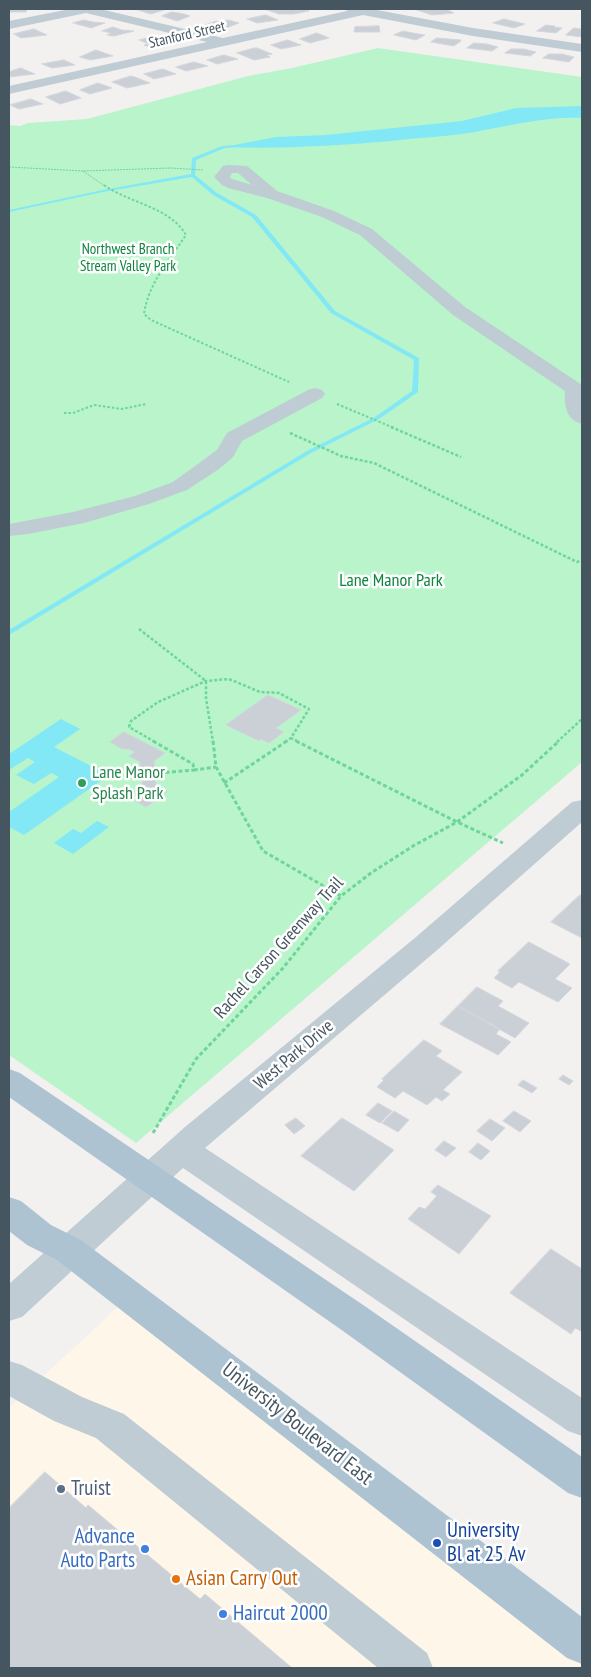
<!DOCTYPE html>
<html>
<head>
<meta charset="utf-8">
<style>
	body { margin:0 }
	#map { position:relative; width:591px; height:1677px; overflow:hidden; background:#f3f0f0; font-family:"PT Sans Narrow",sans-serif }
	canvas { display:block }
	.frame { position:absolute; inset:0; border:10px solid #465660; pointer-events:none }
</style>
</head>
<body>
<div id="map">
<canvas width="591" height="1677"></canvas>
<div class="frame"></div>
</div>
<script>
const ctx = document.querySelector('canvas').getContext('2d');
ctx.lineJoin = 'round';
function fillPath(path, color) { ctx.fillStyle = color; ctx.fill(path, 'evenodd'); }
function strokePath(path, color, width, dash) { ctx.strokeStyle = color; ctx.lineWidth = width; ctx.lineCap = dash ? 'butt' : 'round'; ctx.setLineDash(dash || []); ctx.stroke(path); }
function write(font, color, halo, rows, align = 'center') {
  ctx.font = font + ' "PT Sans Narrow",sans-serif'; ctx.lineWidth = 5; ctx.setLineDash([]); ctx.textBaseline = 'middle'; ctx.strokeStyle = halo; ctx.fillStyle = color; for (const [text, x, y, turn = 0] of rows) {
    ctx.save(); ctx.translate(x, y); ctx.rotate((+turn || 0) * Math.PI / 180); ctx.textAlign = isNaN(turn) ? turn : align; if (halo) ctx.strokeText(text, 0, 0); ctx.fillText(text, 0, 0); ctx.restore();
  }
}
fillPath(new Path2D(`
	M121,1304L582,1653V1668H9V1408Z`), '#fef6e9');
fillPath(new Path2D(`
	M378,48L582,77V762L136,1143L9,1055V125L20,126L28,123L87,119L248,76L292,68Z`), '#baf4cb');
fillPath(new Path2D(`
	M582,106V118C541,116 503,128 462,134C439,137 415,138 391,141C335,146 280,149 224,147L276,137L325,135L462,121L516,108Z
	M61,719L80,729L54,747L109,775L24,835L9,827V812L59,777L51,773L34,784L16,775L35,762L28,758L9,770V754Z
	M97,821L109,827L73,854L54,843L73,829L81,833Z`), '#83e8f6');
fillPath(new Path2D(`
	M237,145V147L225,148L196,160L195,175L217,193L256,215L335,311L419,358L418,392L379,419L311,453L9,635V630L307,451L375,417L412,391L414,360L331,313L252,217L213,195L192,177L103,192L9,212V210L103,190L191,174L192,158L222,146Z`), '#83e8f6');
const building = new Path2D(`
	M9,9H27L26,12H9Z
	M135,9H167L151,14Z
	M265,9H302L309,11L294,14H279Z
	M423,9H446L454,13L432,15L417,10Z
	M172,12L184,14L190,16L177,21L162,16Z
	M266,15L278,20L257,23L247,19Z
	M504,19L525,24L514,28L493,23Z
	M84,20L93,22L105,23L91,28L73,23Z
	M228,20L239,23L221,30L205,25L216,21L226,24L228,23L223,22Z
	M546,25L555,26L554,27L562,28L556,33L537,31Z
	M379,26L380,32H354L355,27Z
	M113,27L122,30L134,31L114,36L107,35L111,33L102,31Z
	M574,28L581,29L580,30L582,31V37L566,35Z
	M34,29L47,35L21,38L14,34Z
	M403,31L413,33L425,35L416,40L394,35Z
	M317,33L329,38L310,43L300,39Z
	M153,37L161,40L171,42L149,47L144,45L149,44L139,40Z
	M437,38L461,40V41L454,46L431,42Z
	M288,40L301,45L281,49L271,45Z
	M474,43L487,44L498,47L492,51L467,48Z
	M254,48H257L272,54L267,55L270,57L254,60L237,53Z
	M511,49H524L536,52L530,56L505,53Z
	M96,50L113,56L90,60L80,57Z
	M549,54H562L574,57L569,62L543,58Z
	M224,55L238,59L217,64L207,60Z
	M64,60L75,65L52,68L42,64Z
	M194,62L208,66L186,71L176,67Z
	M21,68L35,74L9,77V72Z
	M163,69L176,74L154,79L144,74Z
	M131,76L135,77L150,83L127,88L112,82Z
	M98,83L112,88L90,94L80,90Z
	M66,91L81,98L60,104L46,97Z
	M31,99L43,104L19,109L10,105Z
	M268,695L301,710L276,728L284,732L269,743L261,739L259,741L226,725Z
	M124,732L165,753L154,761L155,766L149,769L158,770L159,775L151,778L156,780V786L167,792L146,807L134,800L138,798L131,794L142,786V781L131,778L130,771L136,767H140V762L129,756L135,752L129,749H122L110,742Z
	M580,895L582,896V938L551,922Z
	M529,942L570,964L555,979L572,988L558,1002L519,982L512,988L494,978L500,972L498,971Z
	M477,987L503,1001L498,1006L529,1023L515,1038L458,1006Z
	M458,1006L500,1029L496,1034L511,1042L498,1055L440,1024Z
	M424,1040L442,1051L436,1056L462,1072L443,1090L450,1094L442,1101L436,1097L427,1105L403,1091L395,1098L377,1087L384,1080L382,1079Z
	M563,1075L573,1081L569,1085L559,1079Z
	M523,1080L537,1088L532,1093L518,1085Z
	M378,1103L392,1111L380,1123L366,1115Z
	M394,1111L409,1120L398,1132L382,1123Z
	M514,1111L531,1121L520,1132L503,1121Z
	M296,1118L305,1126L294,1134L285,1125Z
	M342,1118L394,1150L354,1191L301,1156Z
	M490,1119L505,1128L492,1141L477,1131Z
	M444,1141L456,1148L446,1157L435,1150Z
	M478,1143L490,1151L481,1160L469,1152Z
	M438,1185L491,1216L459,1254L408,1219L419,1207L425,1209L437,1196L431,1192Z
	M551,1249L582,1269V1329L581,1331L575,1328L571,1334L510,1293Z
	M45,1472L86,1508L88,1505L200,1599L205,1594L292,1668H9V1508Z`);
fillPath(building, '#cbd0d6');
strokePath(building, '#d3d7dc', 1);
strokePath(new Path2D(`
	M9,167L83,171L171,168L203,170
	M83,171L106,187`), '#6ed69a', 1, [2, 1]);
strokePath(new Path2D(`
	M104,185C129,203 170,207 186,235C170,259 148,284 144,314L151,320L289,382
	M337,404L394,428
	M64,413H73L94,405L122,409L146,404`), '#6ed69a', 2, [2.5, 2]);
strokePath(new Path2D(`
	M391,427L461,457
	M290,433L341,456L374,463L577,562L582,560
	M139,629L206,681V698L213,742
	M155,742L129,727L131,721L158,702L206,681L229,679L260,692L279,693L309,709L291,738L299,742
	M285,742L291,738
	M557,742L582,719`), '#6ed69a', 2.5, [3, 2]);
strokePath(new Path2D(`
	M153,741L193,764L194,770L216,767
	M213,741L216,767L263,851L341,896
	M296,741L457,822L503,843
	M159,773L194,770
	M224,783L287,741
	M153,1133L196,1059L283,968L341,896L371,873L413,846L457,822L522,775L559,741`), '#6ed69a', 3, [4, 2.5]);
fillPath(new Path2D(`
	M70,9H100L223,38L347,11L346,9H378L377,10L473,28L582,44V52L473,36L363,15L9,94V86L207,42L86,13L9,29V21Z
	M228,165L247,166L277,191L334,211L372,229L465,307L582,385V424C566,420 564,405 565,391L453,315L360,235L322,217L267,198L228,188L222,185L214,177L223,166ZM232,173H238L252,185L232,179L230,177Z
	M315,388L322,390L325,394L322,398L242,441L233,457L219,469L187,490L149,504L84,523L28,534L9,536V524L73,512L135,496L173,482L217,450L227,433L308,390Z
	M582,800V822L436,951L205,1148L582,1398V1436L568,1431L183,1168L22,1317L9,1321V1284L185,1127L416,937L572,802Z
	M9,1361L22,1365L82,1397L124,1414L427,1653L433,1668H378L96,1438L54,1421L9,1396Z`), '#bfccd3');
fillPath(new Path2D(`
	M9,1069L20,1073L369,1309L582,1457V1498L568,1493L343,1331L9,1097Z
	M9,1197L21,1201L51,1225L81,1240L582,1617V1664L567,1658L57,1260L27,1245L9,1231Z`), '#adc3d2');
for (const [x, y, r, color] of [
	[82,783,5,"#2e9e5b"],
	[61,1489,5,"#5c6f8a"],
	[437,1543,5,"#1a4fb4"],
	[145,1549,5,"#3f7fe0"],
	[176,1579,5,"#e8710a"],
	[223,1614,5,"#3f7fe0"]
]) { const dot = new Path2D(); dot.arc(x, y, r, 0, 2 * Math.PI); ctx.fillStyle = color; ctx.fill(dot); strokePath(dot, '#fff', 2); }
write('15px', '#465660', '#fff', [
	["Stanford Street",187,35,-13]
]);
write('15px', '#0d843f', '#fff', [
	["Northwest Branch",128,250],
	["Stream Valley Park",128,267]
]);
write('18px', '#0d843f', '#fff', [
	["Lane Manor Park",391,581]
]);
write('18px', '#27864d', '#fff', [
	["Lane Manor",92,773],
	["Splash Park",92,794]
], 'left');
write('18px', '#465660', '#fff', [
	["Rachel Carson Greenway Trail",279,948,-48],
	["West Park Drive",294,1055,-40]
]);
write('21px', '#465660', '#fff', [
	["University Boulevard East",297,1424,38]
]);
write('21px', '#4e5e75', '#fff', [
	["Truist",71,1489]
], 'left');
write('21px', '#164399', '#fff', [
	["University",447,1531],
	["Bl at 25 Av",447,1555]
], 'left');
write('21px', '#366cbe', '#fff', [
	["Advance",135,1537],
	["Auto Parts",135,1561],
	["Haircut 2000",233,1614,"left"]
], 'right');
write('21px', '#c56008', '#fff', [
	["Asian Carry Out",186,1579]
], 'left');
</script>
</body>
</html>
